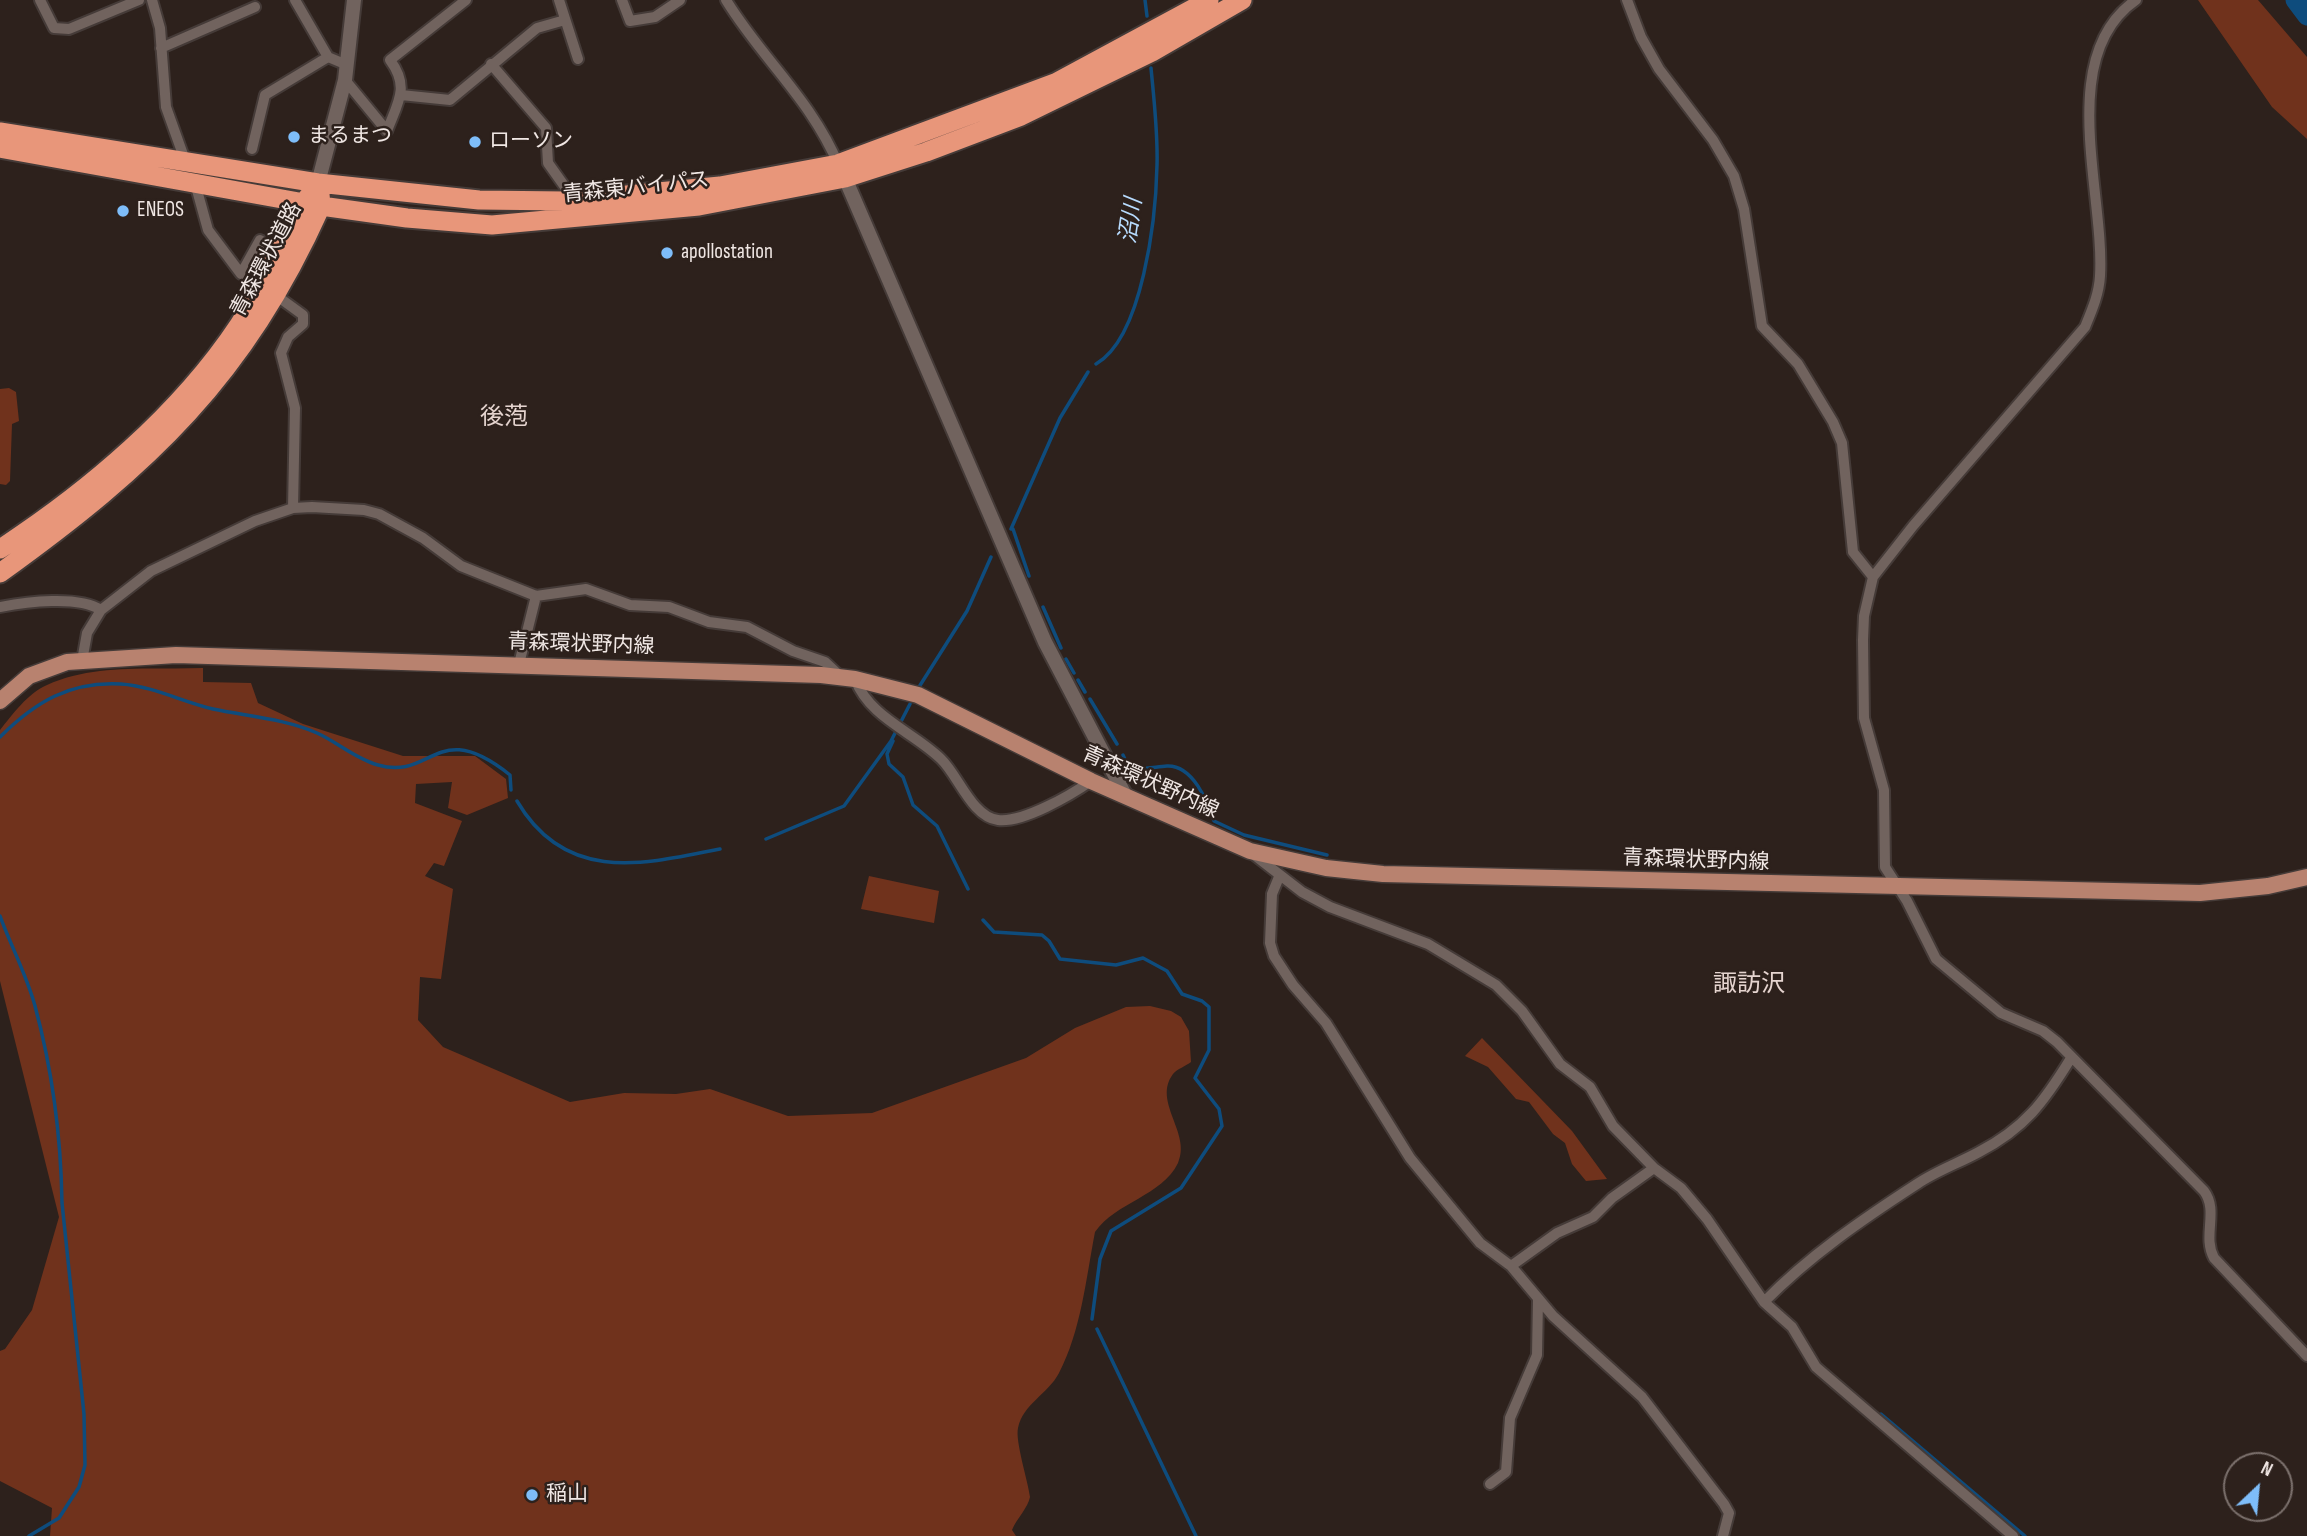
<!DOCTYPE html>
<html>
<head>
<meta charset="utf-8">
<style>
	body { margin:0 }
	#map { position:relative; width:2307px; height:1536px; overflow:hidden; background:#2d211c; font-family:"Sofia Sans Condensed",sans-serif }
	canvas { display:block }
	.north { position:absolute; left:2223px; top:1452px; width:70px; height:70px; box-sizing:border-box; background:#2d211c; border:2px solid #7b706c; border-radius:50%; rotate:26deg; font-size:19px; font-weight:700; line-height:28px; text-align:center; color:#f0e7e4 }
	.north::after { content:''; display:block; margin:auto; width:24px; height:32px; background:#7ebdf9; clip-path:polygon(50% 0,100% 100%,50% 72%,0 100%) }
</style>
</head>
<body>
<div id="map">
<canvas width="2307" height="1536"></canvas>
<div class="north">N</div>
</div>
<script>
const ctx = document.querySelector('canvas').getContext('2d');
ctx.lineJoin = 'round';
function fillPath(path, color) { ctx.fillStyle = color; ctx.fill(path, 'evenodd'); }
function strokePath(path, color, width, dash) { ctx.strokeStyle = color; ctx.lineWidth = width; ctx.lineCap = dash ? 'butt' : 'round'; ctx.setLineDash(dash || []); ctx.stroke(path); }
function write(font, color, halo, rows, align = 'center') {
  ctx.font = font + ' "Sofia Sans Condensed","Noto Sans JP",sans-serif'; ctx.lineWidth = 5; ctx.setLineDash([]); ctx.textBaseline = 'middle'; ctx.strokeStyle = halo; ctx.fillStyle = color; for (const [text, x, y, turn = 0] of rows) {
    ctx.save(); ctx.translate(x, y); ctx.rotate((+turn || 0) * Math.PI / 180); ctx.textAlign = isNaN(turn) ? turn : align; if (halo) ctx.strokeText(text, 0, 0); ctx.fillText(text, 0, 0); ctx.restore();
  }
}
fillPath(new Path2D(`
	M2198,0H2258L2307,57V139L2272,107Z
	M9,388L16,392L19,421L12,424L10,481L6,485L0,484V389Z
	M203,668V682L251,683L258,703L303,724L403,756H475L506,779L508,798L467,815L448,808L452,782L416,784L415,803L462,821L444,866L434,863L425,876L453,889L441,979L420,977L418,1020L443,1047L570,1102L624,1093L676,1094L710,1089L788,1116L872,1113L1026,1058L1075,1028L1126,1007L1150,1006L1171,1011L1181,1017L1189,1031L1191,1062C1186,1066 1177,1069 1173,1074C1152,1102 1192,1133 1178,1163C1162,1196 1116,1202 1095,1232C1086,1279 1081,1331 1059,1373C1048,1394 1023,1404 1018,1428C1015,1441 1028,1481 1030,1497C1028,1508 1017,1518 1012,1530L1016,1536H50L52,1508L0,1481V1351L5,1349L32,1310L59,1217L0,981V730C13,714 27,694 47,685C94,663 152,670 203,668Z
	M869,876L939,891L934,923L861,909Z
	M1482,1038L1572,1131L1607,1179L1586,1181L1572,1164L1565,1143L1553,1134L1529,1102L1516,1099L1488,1067L1465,1056Z`), '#70321c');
strokePath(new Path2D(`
	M1145,0L1147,16
	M1096,364C1143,337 1156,217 1157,165C1158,133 1154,100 1151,68
	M1011,529L1060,418L1088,372
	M1013,529L1029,576
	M1043,607L1061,648
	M1066,659L1074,673
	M1078,680L1085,692
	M919,687L967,611L991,557
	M1090,699L1117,744
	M0,737C35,702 70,681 121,684C152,686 183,702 213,709C246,716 286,719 317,733C337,742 356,759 378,765C433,781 436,716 510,775L511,790
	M893,741L887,754L889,764L903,777L913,805L937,826L968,889
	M1123,755L1129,768C1142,770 1154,767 1167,766C1193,765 1207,801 1214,821L1244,835L1327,855
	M517,801C565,883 641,865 720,849
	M766,839L844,806L891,741L910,704
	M0,916C11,946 27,976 35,1006C52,1069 61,1138 62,1203L84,1414L85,1465L79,1487L59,1518L29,1536
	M983,920L994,932L1042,935L1049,941L1060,959L1116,965L1143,958L1167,971L1182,994L1202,1001L1209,1007V1050L1195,1078L1219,1109L1222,1126L1181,1188L1111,1231L1100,1259L1092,1319
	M1097,1329L1196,1536
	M1881,1414L2025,1536`), '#0e4c7d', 3.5);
strokePath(new Path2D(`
	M2295,0L2307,16`), '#0e4c7d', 19);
const street = new Path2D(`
	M40,0L54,28L69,29L139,0
	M152,0L160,28L166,107L186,163
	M295,0L328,57L347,65
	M559,0L578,59
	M622,0L630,21L655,17L680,0
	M726,0C762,59 811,99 839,166
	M1627,0L1641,37L1659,69L1713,140L1734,176L1744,209L1762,326L1798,364L1833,422L1842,443L1853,552L1873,577
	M2136,0C2055,56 2105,194 2100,276C2099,294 2092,310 2085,327L1913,526L1873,577L1864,616L1863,640L1864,718L1884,790L1885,867L1907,901L1936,959L2001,1013L2043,1031L2057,1042L2204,1191C2219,1211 2202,1236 2214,1258L2307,1356
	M161,48L255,7
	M491,64L546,128L548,163L575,201
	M345,80L387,131C398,102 410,87 390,60L466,0
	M401,95L450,100L537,28L565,20
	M252,149L265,95L328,57
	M195,183L208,230L241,274L260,240L280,252
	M277,296L303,315V324L288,337L281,353L295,408L293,508
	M0,607C26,602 78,595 101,610
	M82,661L87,633L101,610L151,571L255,521L293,508L312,507L364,510L379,514L423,538L461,566L536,596L586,589L630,605L669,607L709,622L747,627L793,651L825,662L841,677
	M519,664L536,596
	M855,679C870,718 912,731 941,759C958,775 972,817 998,820C1023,823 1071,795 1091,781
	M1253,854L1302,892L1330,907L1428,944L1496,985L1522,1011L1560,1064L1590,1087L1613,1126L1654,1168L1681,1188L1707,1219L1764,1302L1792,1327L1816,1367L2013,1536
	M1279,877L1272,894L1270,943L1274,956L1293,985L1326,1023L1410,1158L1480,1243L1511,1266L1553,1316L1642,1397L1724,1504L1729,1513L1723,1536
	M1511,1266L1557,1233L1593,1217L1612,1198L1654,1168
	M1764,1302C1809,1256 1863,1219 1917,1184C1936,1171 1959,1163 1979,1152C2025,1128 2044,1102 2071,1058
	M1490,1484L1506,1472L1510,1418L1537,1355L1538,1300`);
const secondary = new Path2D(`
	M845,178L1045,642L1125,795
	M318,183L345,80L354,0`);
const primary = new Path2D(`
	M0,701L29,676L67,662L176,655L821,675L855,679L918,695L1091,781L1250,851L1326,868L1383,874L2200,893L2268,886L2307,877`);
const highway = new Path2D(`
	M0,132L318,183L479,200L565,201L720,186L838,164L1055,83L1209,0
	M0,148L321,206L407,218L492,225L699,206L845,178L926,152L1021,116L1152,52L1242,0
	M0,549C89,491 180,414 239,325C267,282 283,234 310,194
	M0,573C150,465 244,377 321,206L320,194`);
strokePath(street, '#453b38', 14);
strokePath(secondary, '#453b38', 18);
strokePath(primary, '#453b38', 19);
strokePath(highway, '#453b38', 23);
strokePath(street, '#71635e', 10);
strokePath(secondary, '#71635e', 14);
strokePath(primary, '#b8826f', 16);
strokePath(highway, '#e8967a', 19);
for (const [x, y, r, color] of [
	[294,137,7,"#7ebdf9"],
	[475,142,7,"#7ebdf9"],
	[123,211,7,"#7ebdf9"],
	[667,253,7,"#7ebdf9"],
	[532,1495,7,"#7ebdf9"]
]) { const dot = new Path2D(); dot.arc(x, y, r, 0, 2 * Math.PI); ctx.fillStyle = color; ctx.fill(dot); strokePath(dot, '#2d211c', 2.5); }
write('21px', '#f0e7e4', '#2d211c', [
	["まるまつ",308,137],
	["ローソン",489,142],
	["ENEOS",137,211],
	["apollostation",681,253],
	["稲山",546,1495]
], 'left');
write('21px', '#f0e7e4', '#2d211c', [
	["青森東バイパス",636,188,-6],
	["青森環状道路",267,260,-62],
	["青森環状野内線",581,645,2],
	["青森環状野内線",1150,783,24],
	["青森環状野内線",1696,861,2]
]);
write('italic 23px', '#b7dbfe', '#2d211c', [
	["沼川",1132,221,-82]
]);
write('24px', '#e5d4cf', '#2d211c', [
	["後萢",504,418],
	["諏訪沢",1749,985]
]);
</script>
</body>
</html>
